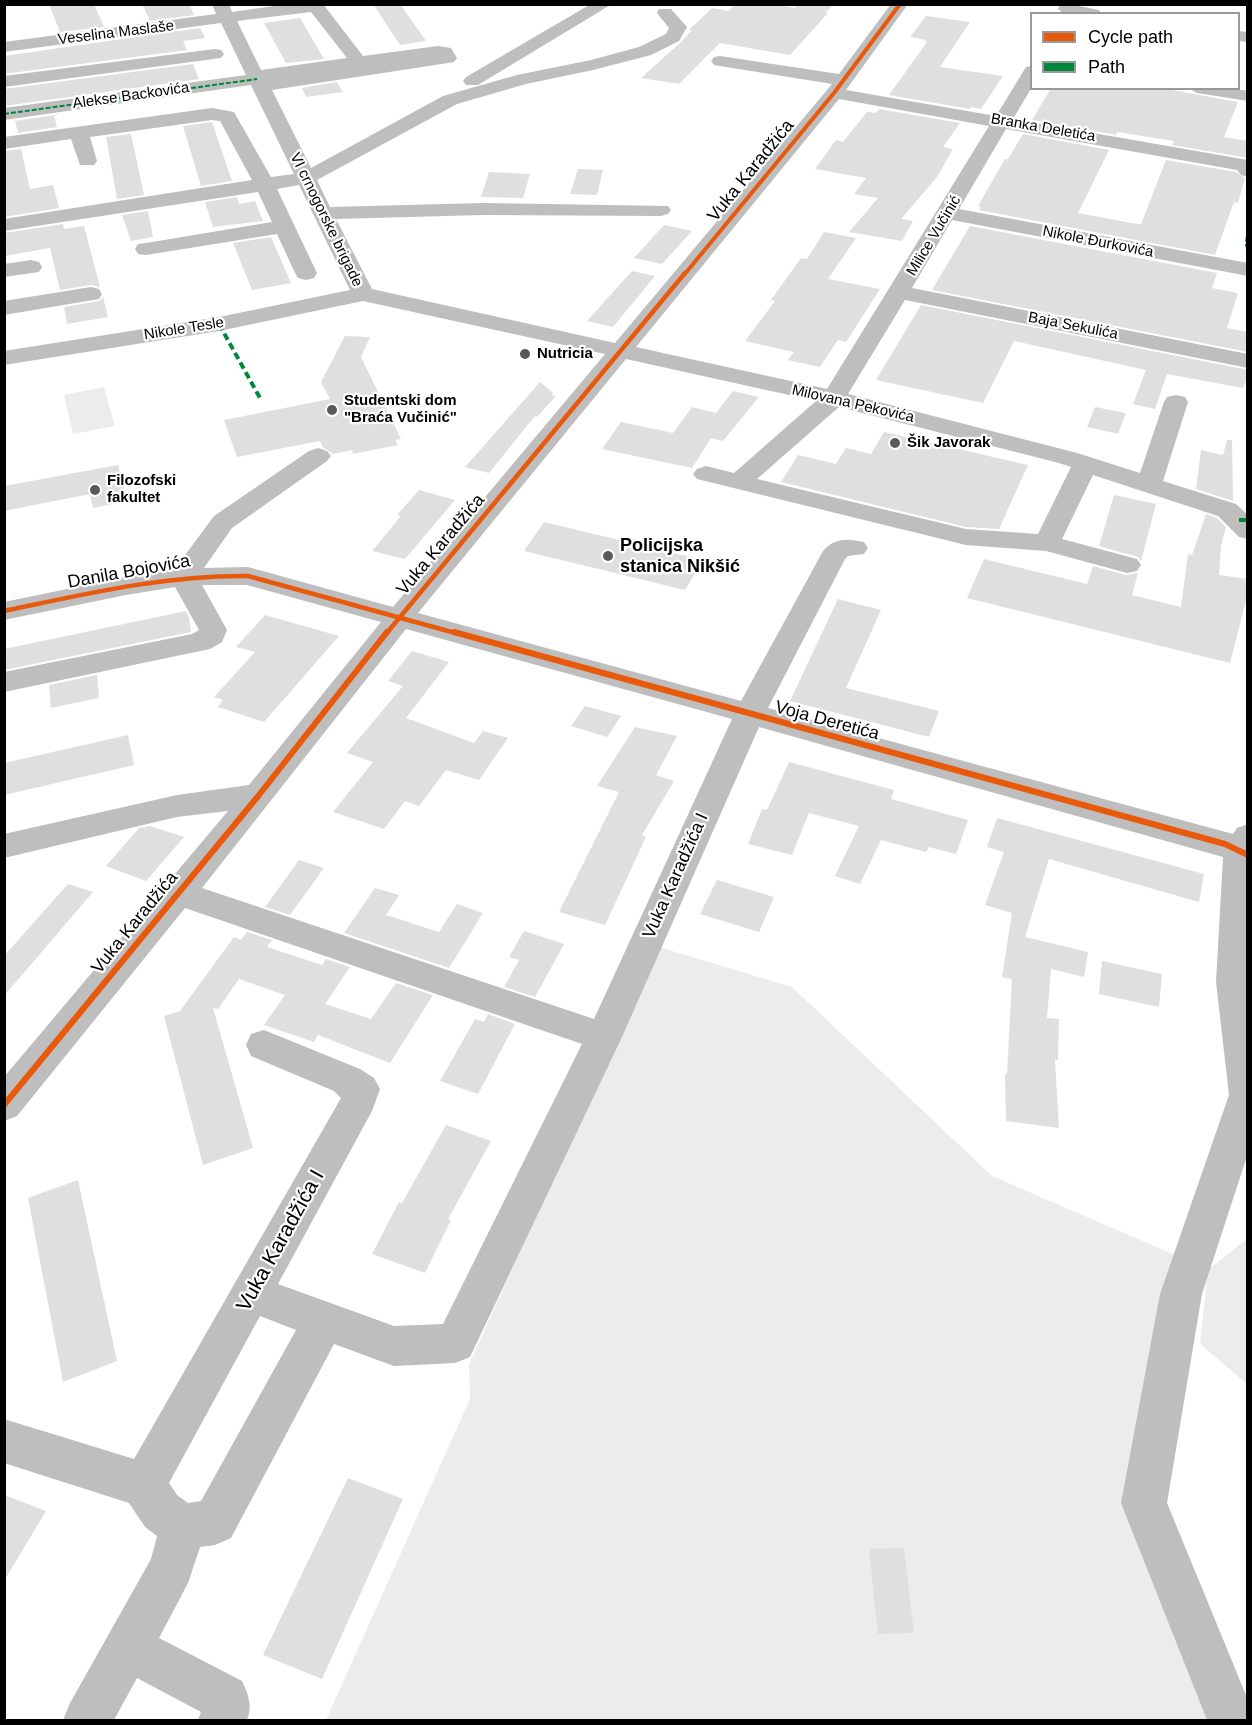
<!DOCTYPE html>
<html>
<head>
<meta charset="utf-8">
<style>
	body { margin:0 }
	#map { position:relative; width:1252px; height:1725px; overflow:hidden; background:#fff; font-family:Arial,sans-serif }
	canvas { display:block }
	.frame { position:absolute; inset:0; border:6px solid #000; pointer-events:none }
	.legend { position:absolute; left:1030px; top:12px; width:210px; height:78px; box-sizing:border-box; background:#fff; border:2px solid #999; margin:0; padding:8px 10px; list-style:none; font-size:18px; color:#000 }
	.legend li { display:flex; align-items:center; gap:12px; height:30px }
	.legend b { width:30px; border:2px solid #999 }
</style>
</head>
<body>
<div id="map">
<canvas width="1252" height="1725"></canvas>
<div class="frame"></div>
<ul class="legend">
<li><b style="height:8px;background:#e8590c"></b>Cycle path</li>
<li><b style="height:8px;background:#00873e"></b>Path</li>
</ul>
</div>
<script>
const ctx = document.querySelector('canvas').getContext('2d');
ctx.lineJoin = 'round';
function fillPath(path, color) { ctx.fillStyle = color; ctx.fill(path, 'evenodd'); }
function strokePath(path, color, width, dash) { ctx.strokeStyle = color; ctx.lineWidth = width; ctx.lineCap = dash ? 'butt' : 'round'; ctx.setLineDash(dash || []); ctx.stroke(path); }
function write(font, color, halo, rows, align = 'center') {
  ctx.font = font + ' Arial,sans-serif'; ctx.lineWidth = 4.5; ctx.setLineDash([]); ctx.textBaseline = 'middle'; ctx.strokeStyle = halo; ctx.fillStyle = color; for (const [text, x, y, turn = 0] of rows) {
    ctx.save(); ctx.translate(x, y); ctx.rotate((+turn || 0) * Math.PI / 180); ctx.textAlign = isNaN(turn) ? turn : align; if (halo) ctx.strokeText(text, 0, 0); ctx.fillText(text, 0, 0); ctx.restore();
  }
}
fillPath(new Path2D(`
	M104,387L115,426L73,434L64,395Z
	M659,947L792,987L992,1176L1182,1258L1134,1497L1212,1720H326L470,1399L469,1364Z
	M1247,1239V1384L1200,1344L1208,1270Z`), '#ececec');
fillPath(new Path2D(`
	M49,4H94L104,27L60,32Z
	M142,4H189L194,15L150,21Z
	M373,4H400L426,41L400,45Z
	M735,4H772L795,8L798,4H833L826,13H828L790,55L720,43L679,84L641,78L681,42L692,30H689L712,8L729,11Z
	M926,16L970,22L940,67L1003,76L981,109L971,107L970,109L889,95L927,42H924L926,40L910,37Z
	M300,18L324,59L286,63L264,23Z
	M200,28L205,38L183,41L187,50L4,74V56Z
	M193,64L199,79L4,106V89Z
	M337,82L343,92L306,97L302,88Z
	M1051,88H1161L1238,102L1224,137L1248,141V158L1172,145L1174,141L1117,132L1116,135L1032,120Z
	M879,109L960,123L943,147L953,149L937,177L901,219L913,221L902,241L849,232L878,198L854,194L866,178L815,169L836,140L843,142L867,112L876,113Z
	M62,114L54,116L57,127L18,133L15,121Z
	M212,122L232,181L201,186L183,126Z
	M131,134L144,195L117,199L106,137Z
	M1023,134L1109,150L1078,213L1132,223L1141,224L1166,160L1236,172L1245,178L1238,203L1234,202L1215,255L979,210L981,207L978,206L1005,159H1008Z
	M21,149L30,189L53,185L59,208L4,217V151Z
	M578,169L603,170L597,195L570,194Z
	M489,172L530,174L523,198L481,197Z
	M237,197L239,204L255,201L263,221L213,227L205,202Z
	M148,211L153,237L131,241L122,215Z
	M63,224L64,229L84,226L100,287L91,285L60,290L50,248L4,256V233Z
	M664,225L692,231L662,264L634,258Z
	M970,226L1217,273L1212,288L1238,293L1227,328L1248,332V352L932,290Z
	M824,232L856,238L828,279L880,289L846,342L838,340L820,367L788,360L794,352L745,341L775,301L771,300L801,258L807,259Z
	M271,237L291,283L252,290L233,243Z
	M632,271L655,276L613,327L587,321Z
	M103,297L108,317L67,324L64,307L99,301Z
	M921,305L1248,370V376L1243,388L1167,374L1155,409L1133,404L1146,370L1014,341L983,403L876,380Z
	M345,336L370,337L361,357L401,439L395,440L398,445L353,454L352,450L333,454L323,447L320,441L237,457L224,420L330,399L321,382Z
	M540,382L553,393L552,395L556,396L537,417L535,416L489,473L465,467Z
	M733,391L759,397L723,441L711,438L692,468L602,449L621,422L673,433L692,407L716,413Z
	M1095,407L1126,413L1118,434L1087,427Z
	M884,432L1028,465L999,529L966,527L781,482L798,455L836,464L846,448L871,454Z
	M1227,440H1232L1233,501L1196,489L1201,450L1223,455Z
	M118,465L127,501L93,508L90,494L4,511V486Z
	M419,490L455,500L405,559L372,551L401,516L397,515Z
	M1114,495L1156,504L1141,561L1138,557L1099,546Z
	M1206,514L1217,518L1226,527L1221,546L1219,575L1248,579V593L1230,663L967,598L984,559L1087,584L1093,566L1126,575L1138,573L1132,595L1181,607L1188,554L1192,555Z
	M544,522L703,560L685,590L524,551Z
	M838,599L881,610L846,688L939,711L929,737L790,701Z
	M186,611L189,617L191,632L4,670V649Z
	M265,615L339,636L264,722L218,707L223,700L214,697L255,652L236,647Z
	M412,651L449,662L406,718L474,743L483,731L508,738L479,780L446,770L419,806L405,801L384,829L333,812L373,762L347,753L403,686L388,681Z
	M97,675L99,698L51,708L49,685Z
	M585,706L621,716L607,737L571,726Z
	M635,727L677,736L656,775L674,781L642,835L646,837L605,925L559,912L619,792L597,786Z
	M128,735L134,765L4,795V763Z
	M789,762L894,790L891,799L968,820L956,854L929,847L926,852L881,840L860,884L835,876L859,826L809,813L792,855L748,844L762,809L767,810Z
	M997,818L1204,874L1199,902L1049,859L1025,937L1088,952L1084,977L1051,969L1047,1018L1059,1019L1058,1060H1055L1059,1128L1006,1121L1005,1074H1007L1012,979L1002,977L1012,913L985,905L1004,852L987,847Z
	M150,826L184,837L146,881L106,866L139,828Z
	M299,860L324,868L290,915L265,907Z
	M717,880L774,897L759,932L700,914Z
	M68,884L93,892L4,996V956Z
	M375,888L399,895L386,915L439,932L457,904L483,913L449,968L344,933Z
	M524,931L564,944L535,997L504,987L519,960L509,957Z
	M247,932L272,940L267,947L322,965L326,959L350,967L325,1004L371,1019L396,983L433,995L390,1063L318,1035L314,1042L264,1025L285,995L239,979L218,1009L213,1008L253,1148L203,1165L164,1016L180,1011L234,937L241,940Z
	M1102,961L1162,974L1159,1007L1099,994Z
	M488,1014L515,1024L478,1094L440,1081L475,1019L484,1022Z
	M446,1125L491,1141L448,1219L451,1220L425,1273L372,1254L399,1202L402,1203Z
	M78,1180L117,1361L63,1382L28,1198Z
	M348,1478L403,1499L322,1679L263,1655Z
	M4,1495L46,1511L4,1581Z
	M904,1548L914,1633L878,1634L869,1549Z`), '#dfdfdf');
fillPath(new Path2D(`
	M212,4H229L232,12L288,4H323L363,56L438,46L451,48L457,58L454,62L448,63L272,90L311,168L443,96L517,75L591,60L639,47L666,34L669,28L657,13L659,9H671L687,27L679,41L651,55L593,70L526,84L457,104L317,180L330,207L483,203L668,206L671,210L668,214L661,216L483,215L336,219L372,289L615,343L832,84L720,66L714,65L711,61L714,57L720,56L839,74L891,4H908L846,90L996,116L1026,67L1032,66V87L1013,119L1248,160V177L1241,175L1237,170L1006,129L959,209L1248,263V276L952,220L912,288L1248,354V368L905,300L848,394L1077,453L1140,473L1164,402L1167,397L1176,395L1185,397L1188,402L1163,481L1236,504L1248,515V539L1239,537L1218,516L1093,475L1062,539L1137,559L1141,565L1137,571L1127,573L1046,551L966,545L697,479L693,474L697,469L706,466L734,473L816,401L626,359L418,613L741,701L823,551C834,538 847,538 864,542L868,548L864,554L848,556L845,559L768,708L1233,834L1237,828L1248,824V1153L1202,1294L1167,1503L1248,1700V1720H1207L1121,1503L1160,1294L1229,1095L1216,982L1223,857L759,727L622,1037L470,1357L455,1363L394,1366L334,1344L231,1538L215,1545L200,1547L188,1583L159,1638L242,1681C248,1694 253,1706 247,1720H198L201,1712L137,1678L114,1720H63L70,1703L151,1559L157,1536L145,1527L129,1503L4,1463V1419L134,1459L341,1098L334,1091L251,1056L246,1045L251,1034L264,1030L360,1069L374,1078L380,1089L372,1111L278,1284L394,1326L443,1324L582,1044L185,908L17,1116L4,1121V1077L228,811L177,817L4,858V834L177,795L249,785L381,622L247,585H202L227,630L222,642L210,649L4,692V672L192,634L199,630L175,587L126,595L4,620V602L126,577L174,570L214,516L309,451L318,448L327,451L331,456L327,461L232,528L204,568L248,567L393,607L605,354L363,301L219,331L4,365V351L219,317L350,290L299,185L277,189L317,273L314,278L306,280L298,278L295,273L277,234L146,255L138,254L135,249L138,244L146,243L272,222L258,192L4,231V219L252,180L220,121L212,120L90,137L97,161L94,165H80L71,139L4,149V137L212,108L234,112L271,177L294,174L251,85L4,120V108L246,75L221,23L4,52V42L216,14ZM311,12L347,58L261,70L237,21ZM839,99L989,126L827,389L636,347ZM839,407L1059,463L1071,467L1038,534L966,529L757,479ZM406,629L732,719L594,1019L202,888ZM260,1316L296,1330L201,1501L188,1503L177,1495L169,1483Z
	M591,4H612L478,85H466L463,81L466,77Z
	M1069,4L1099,10L1101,14H1064L1058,9L1060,5Z
	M1238,31L1248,32V42L1238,41Z
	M215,49L221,50L224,54L221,58L4,87V76Z
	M1188,88L1244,90L1248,91V101L1197,93Z
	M31,260L39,262L42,267L39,272L4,277V264Z
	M91,287L99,289L102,294L99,299L4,315V301Z`), '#bebebe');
strokePath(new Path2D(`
	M4,114L257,79
	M1248,223L1246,244L1248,254`), '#00873e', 2, [5, 2]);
strokePath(new Path2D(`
	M219,324L260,398
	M1239,520H1248`), '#00873e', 4, [7, 4]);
strokePath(new Path2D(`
	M684,275L834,93L900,4`), '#e8590c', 4);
strokePath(new Path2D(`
	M4,611C85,594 165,575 248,576L459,634
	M386,634L685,273`), '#e8590c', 4.5);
strokePath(new Path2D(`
	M454,632L1225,844L1248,855
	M4,1105L259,795L387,632`), '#e8590c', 6);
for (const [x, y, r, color] of [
	[525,354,6,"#595959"],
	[332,410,6,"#595959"],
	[895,443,6,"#595959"],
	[95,490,6,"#595959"],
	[608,556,6,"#595959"]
]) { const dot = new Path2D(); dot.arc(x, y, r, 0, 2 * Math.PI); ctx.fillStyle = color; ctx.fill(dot); strokePath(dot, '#fff', 2); }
write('15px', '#000', '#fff', [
	["Veselina Maslaše",116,33,-7],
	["Alekse Backovića",131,96,-8],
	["Branka Deletića",1043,128,10],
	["VI crnogorske brigade",326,220,64],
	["Milice Vučinić",934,236,-59],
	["Nikole Đurkovića",1098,242,11],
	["Baja Sekulića",1073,326,11],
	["Nikole Tesle",184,329,-9],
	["Milovana Pekovića",853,404,13]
]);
write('bold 15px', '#000', '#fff', [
	["Nutricia",537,354],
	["Studentski dom",344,401],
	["\"Braća Vučinić\"",344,418],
	["Šik Javorak",907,443],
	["Filozofski",107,481],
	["fakultet",107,498]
], 'left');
write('18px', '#000', '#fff', [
	["Vuka Karadžića",751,171,-51],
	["Vuka Karadžića",441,545,-50],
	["Danila Bojovića",129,572,-10],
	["Voja Deretića",827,721,15],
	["Vuka Karadžića I",676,876,-66],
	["Vuka Karadžića",135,923,-51]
]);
write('bold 18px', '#000', '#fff', [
	["Policijska",620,546],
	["stanica Nikšić",620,567]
], 'left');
write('21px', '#000', '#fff', [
	["Vuka Karadžića I",281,1241,-61]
]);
</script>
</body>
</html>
